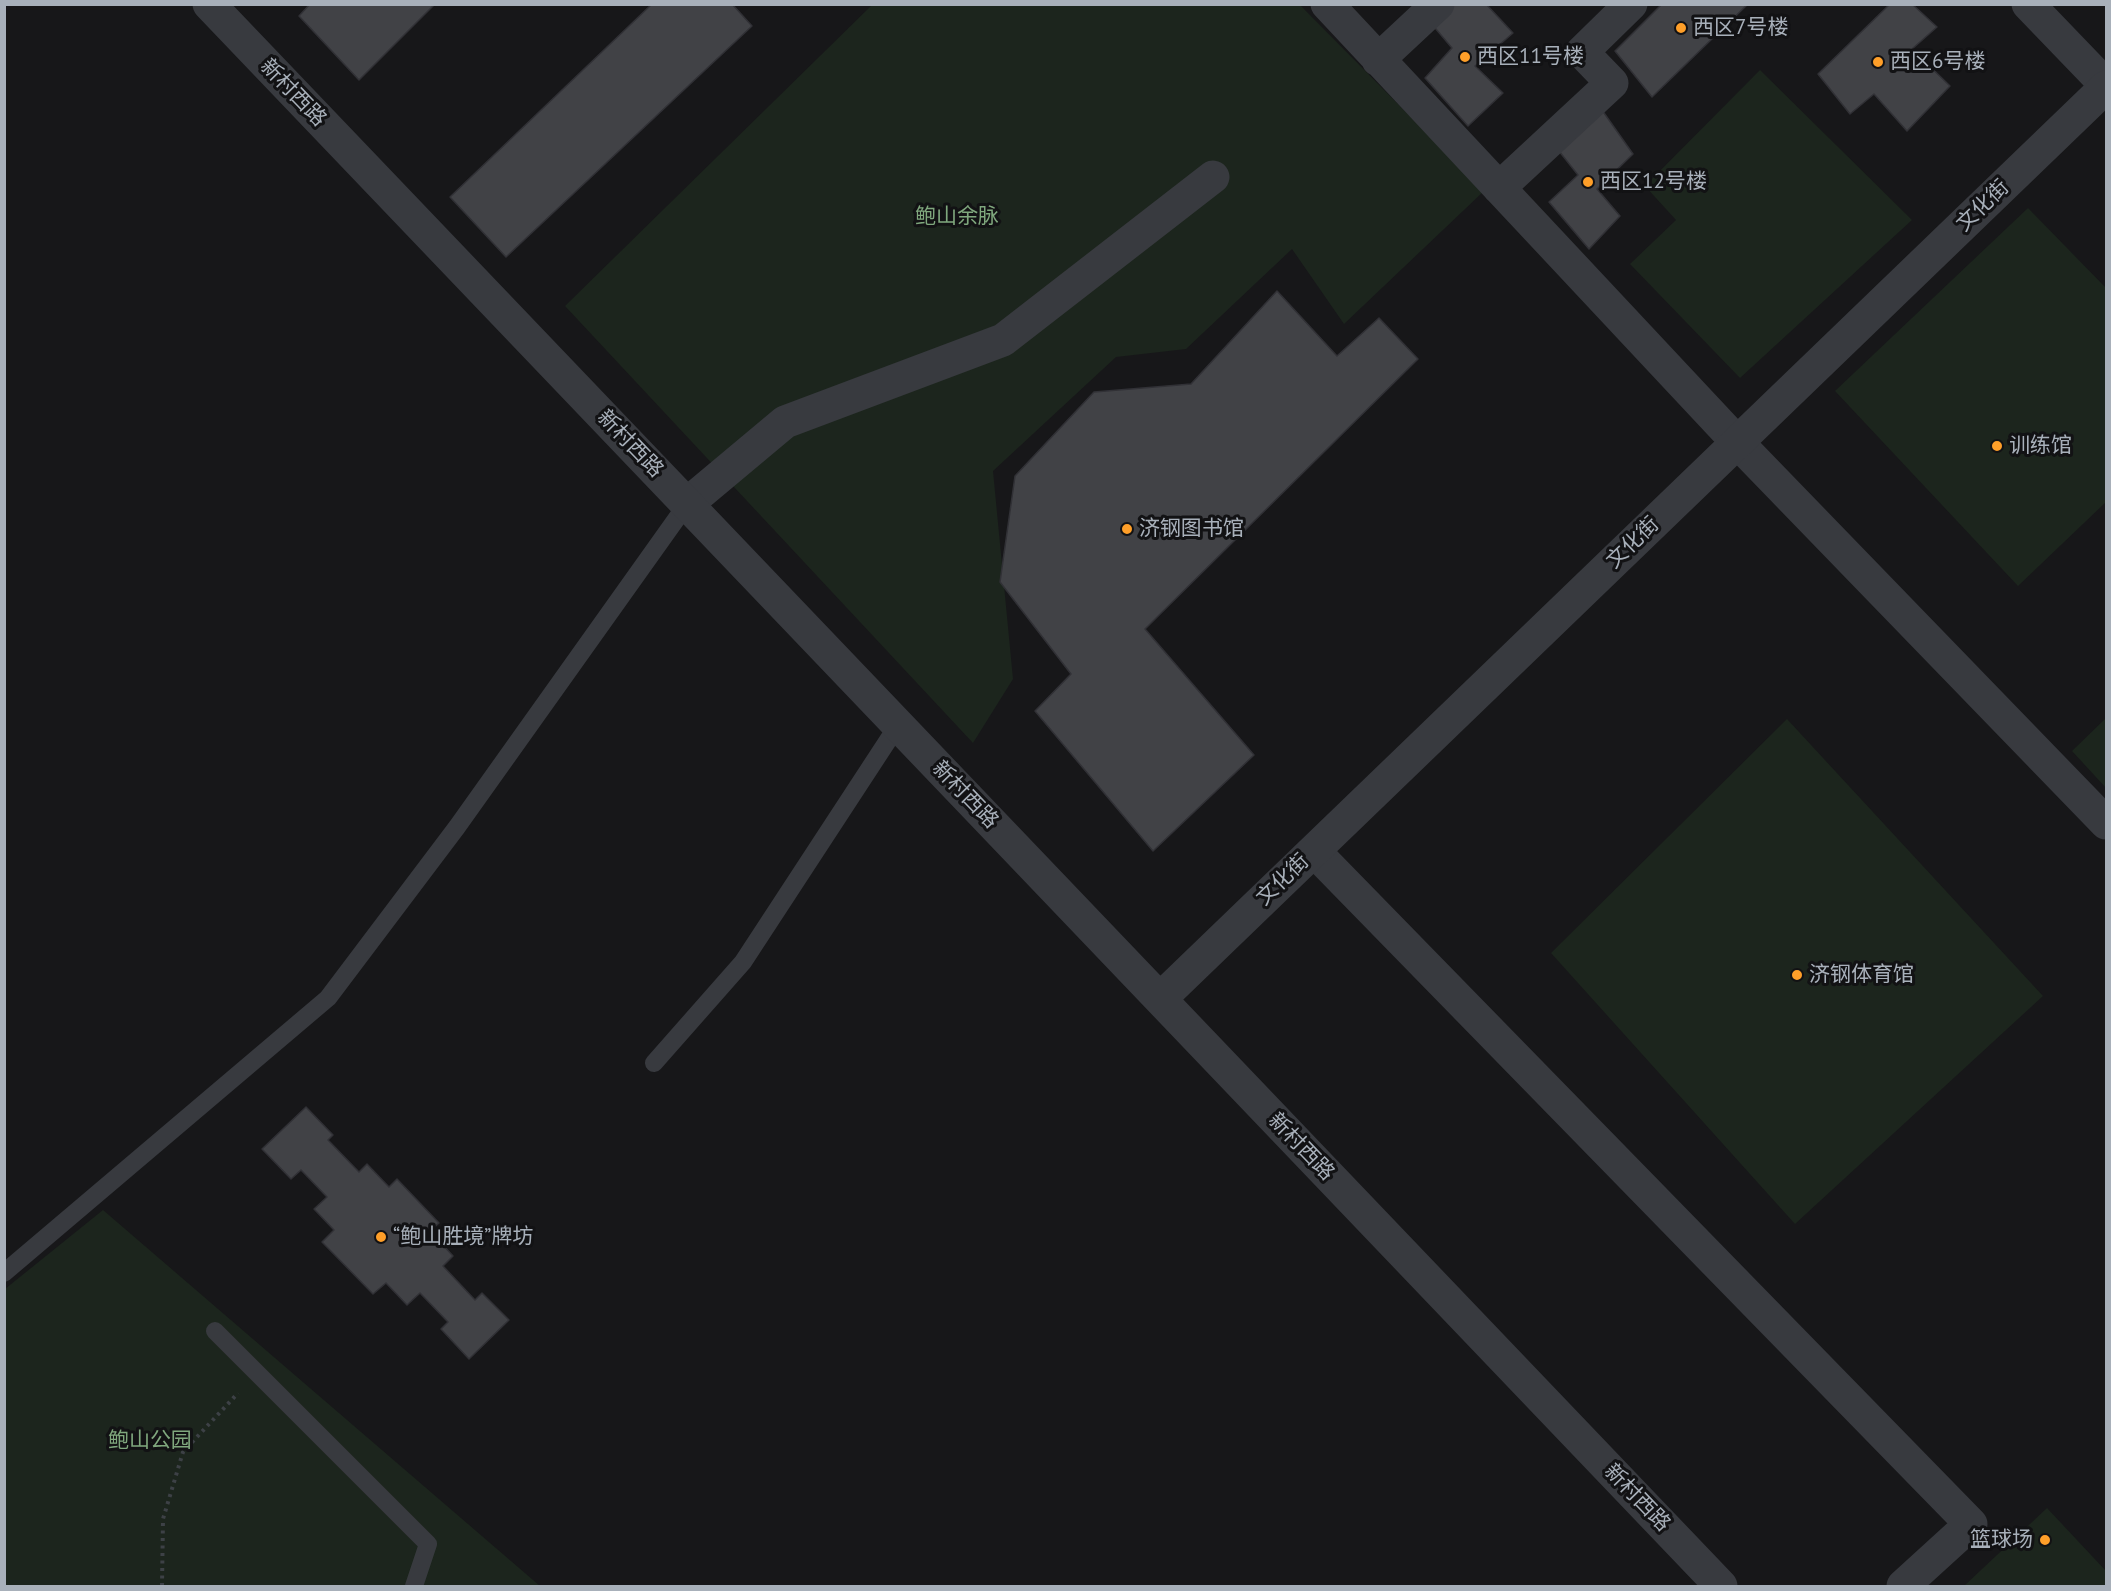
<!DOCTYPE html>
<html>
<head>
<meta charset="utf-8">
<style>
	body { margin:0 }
	#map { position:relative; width:2111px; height:1591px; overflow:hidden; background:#171719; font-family:"PT Sans",sans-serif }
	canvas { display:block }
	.frame { position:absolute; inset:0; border:6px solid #a8b0ba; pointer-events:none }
</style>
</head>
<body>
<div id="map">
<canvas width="2111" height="1591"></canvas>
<div class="frame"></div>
</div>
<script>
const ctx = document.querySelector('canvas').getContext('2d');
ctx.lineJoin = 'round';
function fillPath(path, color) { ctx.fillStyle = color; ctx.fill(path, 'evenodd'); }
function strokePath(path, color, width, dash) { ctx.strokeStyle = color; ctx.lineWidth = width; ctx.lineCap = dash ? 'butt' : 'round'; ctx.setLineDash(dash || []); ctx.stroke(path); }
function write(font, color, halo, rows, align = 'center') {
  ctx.font = font + ' "PT Sans","Noto Sans SC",sans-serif'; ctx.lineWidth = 6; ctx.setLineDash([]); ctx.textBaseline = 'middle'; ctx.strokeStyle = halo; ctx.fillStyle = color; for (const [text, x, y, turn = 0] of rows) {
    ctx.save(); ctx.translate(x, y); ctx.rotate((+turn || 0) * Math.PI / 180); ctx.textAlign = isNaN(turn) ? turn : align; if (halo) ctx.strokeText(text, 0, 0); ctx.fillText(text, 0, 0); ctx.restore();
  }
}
fillPath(new Path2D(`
	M872,5H1300L1484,191L1344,324L1292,249L1186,349L1116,357L993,471L1013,679L973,743L565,306Z
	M1760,70L1912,220L1740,378L1630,264L1676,220L1645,186Z
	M2028,208L2106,288V502L2018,586L1835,391Z
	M2106,718V788L2072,751Z
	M1787,719L2043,996L1795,1224L1551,953Z
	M103,1210L540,1586H5V1289Z
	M2047,1508L2106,1571V1586H1964Z`), '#1c251d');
const building = new Path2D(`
	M310,4H435L359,80L299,16Z
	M652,4H732L752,26L506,257L450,197Z
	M1448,4H1486L1513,33L1475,66L1503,93L1468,126L1425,78L1452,48L1430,22Z
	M1662,4H1748L1652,97L1615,51Z
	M1890,4H1912L1937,27L1912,49L1950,86L1907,131L1874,94L1850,114L1818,74Z
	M1597,103L1633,154L1597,189L1620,216L1589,249L1549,202L1578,175L1555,146Z
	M1277,291L1337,356L1379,318L1418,359L1145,629L1254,755L1153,851L1035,711L1071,674L1000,582L1015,476L1094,392L1191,384Z
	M306,1107L333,1135L328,1140L359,1172L367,1164L389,1187L397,1179L439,1223L430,1231L453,1256L443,1266L475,1300L482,1293L509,1320L469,1359L441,1329L448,1322L420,1293L407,1305L386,1283L373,1294L322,1242L334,1230L314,1209L327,1197L301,1170L291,1179L262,1149Z`);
fillPath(building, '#414246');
strokePath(building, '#313136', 1.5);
strokePath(new Path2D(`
	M162,1586L163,1519L183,1452L238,1393`), '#3d4146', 4, [3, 4.5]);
strokePath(new Path2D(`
	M654,1063L743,962L898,725
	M4,1273L328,998L457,827L687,504
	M215,1331L428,1544L414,1586`), '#383a3f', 18);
strokePath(new Path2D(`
	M1327,4L1738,443L2106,823
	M2028,4L2106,85
	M1378,60L1438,4
	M1499,188L1612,83L1582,52L1631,4
	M687,504L785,422L1003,340L1213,177
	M1314,851L1971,1524L1903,1586`), '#383a3f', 33);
strokePath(new Path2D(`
	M209,4L1721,1586
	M1160,999L2106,87`), '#383a3f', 33);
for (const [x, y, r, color] of [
	[1681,28,6,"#ff9f29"],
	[1465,57,6,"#ff9f29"],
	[1878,62,6,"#ff9f29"],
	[1588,182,6,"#ff9f29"],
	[1997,446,6,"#ff9f29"],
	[1127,529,6,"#ff9f29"],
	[1797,975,6,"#ff9f29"],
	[381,1237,6,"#ff9f29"],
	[2045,1540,6,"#ff9f29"]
]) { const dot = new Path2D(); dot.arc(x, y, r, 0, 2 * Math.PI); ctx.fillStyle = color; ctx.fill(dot); strokePath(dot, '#121214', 2); }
write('21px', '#a8b0ba', '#121214', [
	["西区7号楼",1693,28],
	["西区11号楼",1477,57],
	["西区6号楼",1890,62],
	["西区12号楼",1600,182],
	["训练馆",2009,446],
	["济钢图书馆",1139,529],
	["济钢体育馆",1809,975],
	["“鲍山胜境”牌坊",393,1237],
	["篮球场",2033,1540,"right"]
], 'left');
write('21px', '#a8b0ba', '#121214', [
	["新村西路",293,93,46],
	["文化街",1983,206,-44],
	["新村西路",630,444,46],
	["文化街",1633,543,-44],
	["新村西路",965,795,46],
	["文化街",1283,880,-44],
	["新村西路",1301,1147,46],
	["新村西路",1637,1498,46]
]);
write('21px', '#7fa77d', '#121214', [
	["鲍山余脉",957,217],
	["鲍山公园",150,1441]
]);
</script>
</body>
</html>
